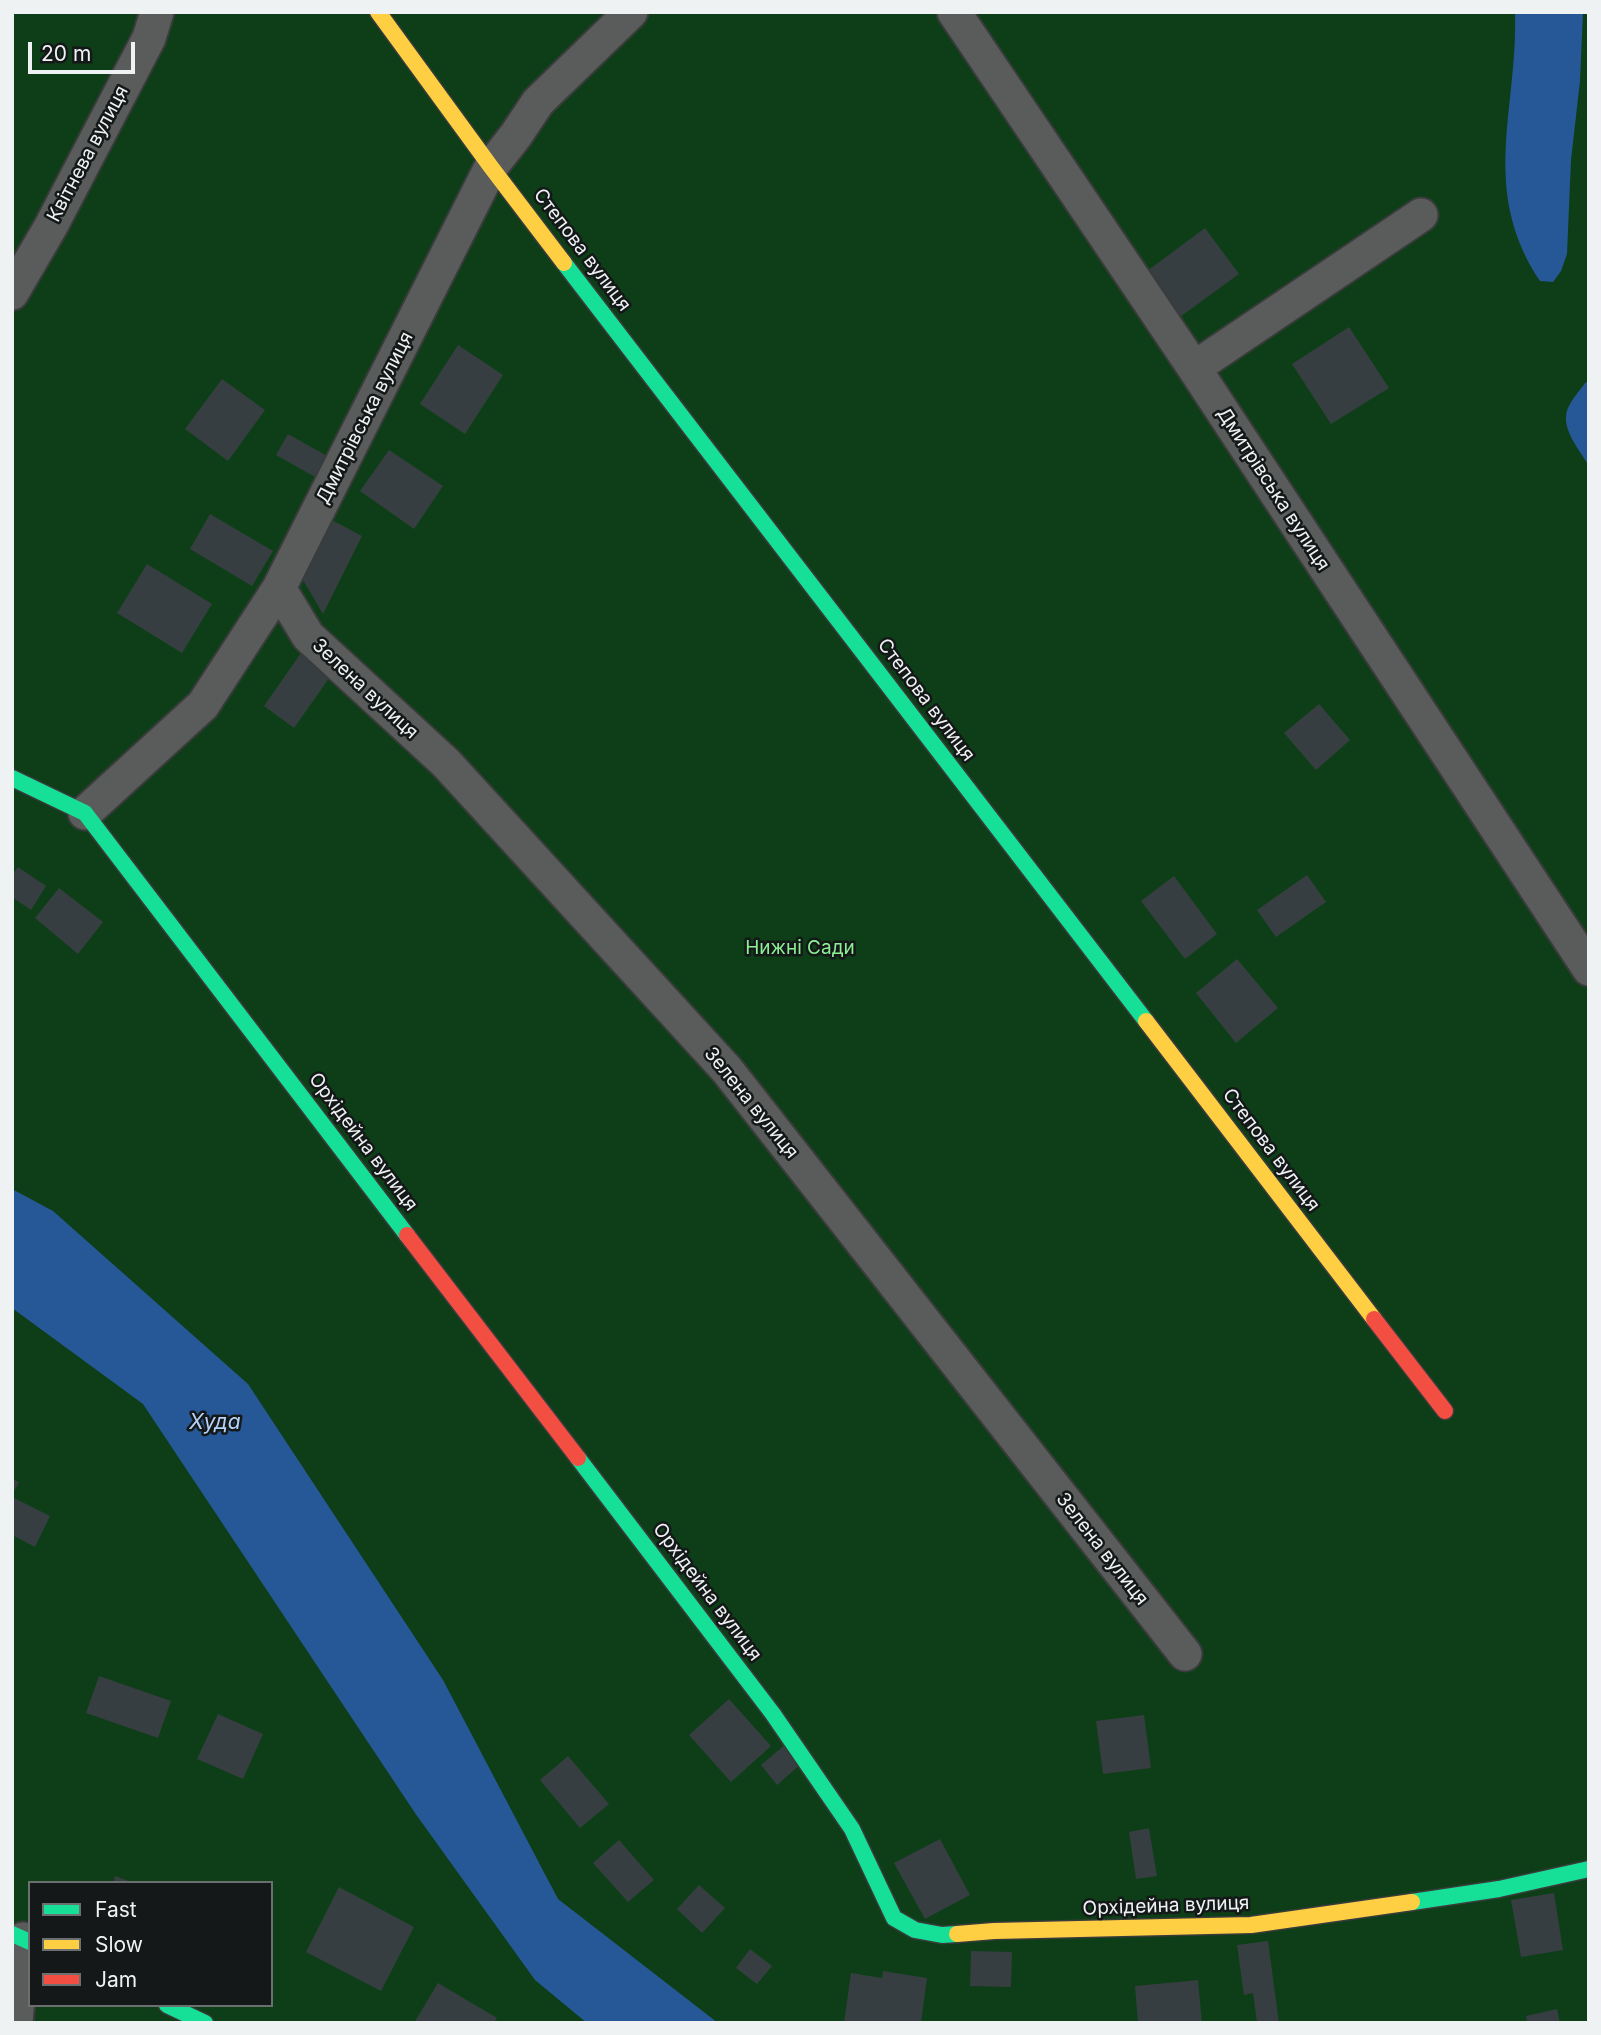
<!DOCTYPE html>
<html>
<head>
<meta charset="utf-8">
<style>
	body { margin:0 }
	#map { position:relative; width:1601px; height:2035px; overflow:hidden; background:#1e2020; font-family:Inter,sans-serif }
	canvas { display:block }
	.frame { position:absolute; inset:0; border:14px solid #eff2f2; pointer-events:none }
	.legend { position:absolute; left:28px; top:1881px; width:245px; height:126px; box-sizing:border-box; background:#141818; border:2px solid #6c6f6f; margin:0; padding:9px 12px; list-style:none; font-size:21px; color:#eff2f2 }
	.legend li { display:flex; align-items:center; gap:14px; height:35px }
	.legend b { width:35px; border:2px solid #6c6f6f }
	.scale { position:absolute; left:28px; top:42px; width:107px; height:32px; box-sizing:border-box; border:4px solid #eff2f2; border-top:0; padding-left:9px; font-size:21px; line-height:24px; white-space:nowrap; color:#eff2f2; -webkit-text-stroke:5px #141818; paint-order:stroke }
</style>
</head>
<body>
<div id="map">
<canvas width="1601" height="2035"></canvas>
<div class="frame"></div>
<ul class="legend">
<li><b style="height:9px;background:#16e098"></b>Fast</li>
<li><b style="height:9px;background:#ffcf43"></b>Slow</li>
<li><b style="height:9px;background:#f24e42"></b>Jam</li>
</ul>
<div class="scale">20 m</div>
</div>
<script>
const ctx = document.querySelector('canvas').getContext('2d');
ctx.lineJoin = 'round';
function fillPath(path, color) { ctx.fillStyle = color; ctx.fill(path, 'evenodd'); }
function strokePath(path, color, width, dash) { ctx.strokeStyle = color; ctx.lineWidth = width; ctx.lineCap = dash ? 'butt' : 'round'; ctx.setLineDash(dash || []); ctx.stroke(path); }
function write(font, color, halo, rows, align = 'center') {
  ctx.font = font + ' Inter,sans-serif'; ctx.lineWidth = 5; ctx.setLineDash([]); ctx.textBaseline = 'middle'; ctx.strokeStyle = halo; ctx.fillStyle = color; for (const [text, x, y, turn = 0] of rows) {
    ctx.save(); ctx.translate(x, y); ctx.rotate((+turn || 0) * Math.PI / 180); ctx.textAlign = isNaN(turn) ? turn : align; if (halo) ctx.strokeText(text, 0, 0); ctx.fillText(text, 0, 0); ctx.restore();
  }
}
fillPath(new Path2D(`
	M12,12H1589V2023H12ZM30,1883H271V2005H30Z`), '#0d3e17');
fillPath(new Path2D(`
	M1515,12H1583L1580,81L1571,160L1567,254L1561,271L1553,282L1540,281C1479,189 1518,111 1515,12Z
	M1589,381V466C1579,449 1558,426 1569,406C1573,398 1580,390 1585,383Z
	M12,1189L53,1211L248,1384L443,1680L558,1899L718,2023H587L535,1980L415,1813L143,1404L12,1308Z`), '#265898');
fillPath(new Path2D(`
	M1205,228L1239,274L1173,322L1139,277Z
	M1349,327L1389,388L1331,424L1292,364Z
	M458,345L503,375L465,434L420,404Z
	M222,379L265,410L228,461L185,429Z
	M288,434L329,457L317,478L276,455Z
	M389,450L443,486L414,529L360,491Z
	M210,514L273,551L252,586L190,549Z
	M330,519L362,536L323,614L300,575Z
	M147,564L212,604L182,653L117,613Z
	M301,653L332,674L294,728L264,706Z
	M1319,704L1350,740L1316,770L1284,733Z
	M18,867L46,886L31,910L12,897V875Z
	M1307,875L1326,902L1276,937L1257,910Z
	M1174,876L1217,934L1185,959L1141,901Z
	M59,888L103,922L78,954L35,918Z
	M1237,959L1278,1008L1236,1043L1196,993Z
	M12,1479L19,1482L12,1495Z
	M12,1497L50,1516L35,1547L12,1535Z
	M99,1676L171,1701L158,1738L86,1713Z
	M729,1699L771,1746L731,1782L689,1735Z
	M218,1714L263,1734L243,1779L197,1759Z
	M1144,1715L1151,1768L1103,1774L1096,1721Z
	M786,1744L802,1763L777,1785L761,1765Z
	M568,1756L609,1804L580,1828L540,1780Z
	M1149,1828L1157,1876L1136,1879L1129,1832Z
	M940,1839L970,1895L925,1919L894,1863Z
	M619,1840L654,1880L628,1902L593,1863Z
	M115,1876L134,1883H113Z
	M699,1885L725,1908L702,1933L677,1909Z
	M339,1887L414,1927L381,1991L306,1952Z
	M1554,1893L1563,1950L1521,1957L1511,1900Z
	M1268,1941L1279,2023H1257L1253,1993L1244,1995L1237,1945Z
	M750,1949L772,1966L757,1984L736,1968Z
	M971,1951L1012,1952L1011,1987L970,1986Z
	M883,1971L927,1978L921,2023H844L851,1973L882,1978Z
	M1198,1980L1202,2023H1138L1135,1986Z
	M438,1983L497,2018L494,2023H414Z
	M1557,2009L1560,2023H1527L1526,2016Z`), '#363e41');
const street = new Path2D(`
	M954,12L1194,368L1589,969
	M12,293L51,226L149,38L157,12
	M1194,368L1421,215
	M279,588L308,636L446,763L727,1070L1185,1654
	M85,813L203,705L279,588L491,167L516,135L538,102L631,12
	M16,2023L23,1939`);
const fast = new Path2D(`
	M564,263L1146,1021
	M12,778L85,813L407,1235
	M578,1458L773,1714L852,1829L894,1918L915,1930L942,1935L957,1934
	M1412,1902L1499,1889L1589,1869
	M12,1934L30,1942
	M167,2005L205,2023`);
const slow = new Path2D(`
	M378,12L491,167L564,263
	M1146,1021L1374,1319
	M957,1934L994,1931L1251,1925L1412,1902`);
const jam = new Path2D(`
	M407,1235L578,1458
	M1374,1319L1445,1411`);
strokePath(street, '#3a3c3c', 37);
strokePath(fast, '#3a3c3c', 19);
strokePath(slow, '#3a3c3c', 19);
strokePath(jam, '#3a3c3c', 19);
strokePath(street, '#5a5c5c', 33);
strokePath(fast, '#16e098', 16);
strokePath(slow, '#ffcf43', 16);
strokePath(jam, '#f24e42', 16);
write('19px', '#eff2f2', '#141818', [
	["Квітнева вулиця",88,154,-62],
	["Степова вулиця",582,250,53],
	["Дмитрівська вулиця",365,418,-63],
	["Дмитрівська вулиця",1273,489,57],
	["Зелена вулиця",365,689,43],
	["Степова вулиця",926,700,53],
	["Зелена вулиця",751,1103,51],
	["Орхідейна вулиця",363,1142,53],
	["Степова вулиця",1271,1150,53],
	["Зелена вулиця",1102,1549,52],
	["Орхідейна вулиця",707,1592,53],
	["Орхідейна вулиця",1166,1906,-2]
]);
write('19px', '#8bef94', '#141818', [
	["Нижні Сади",800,948]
]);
write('italic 21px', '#b5d2f9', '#141818', [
	["Худа",215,1423]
]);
</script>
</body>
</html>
